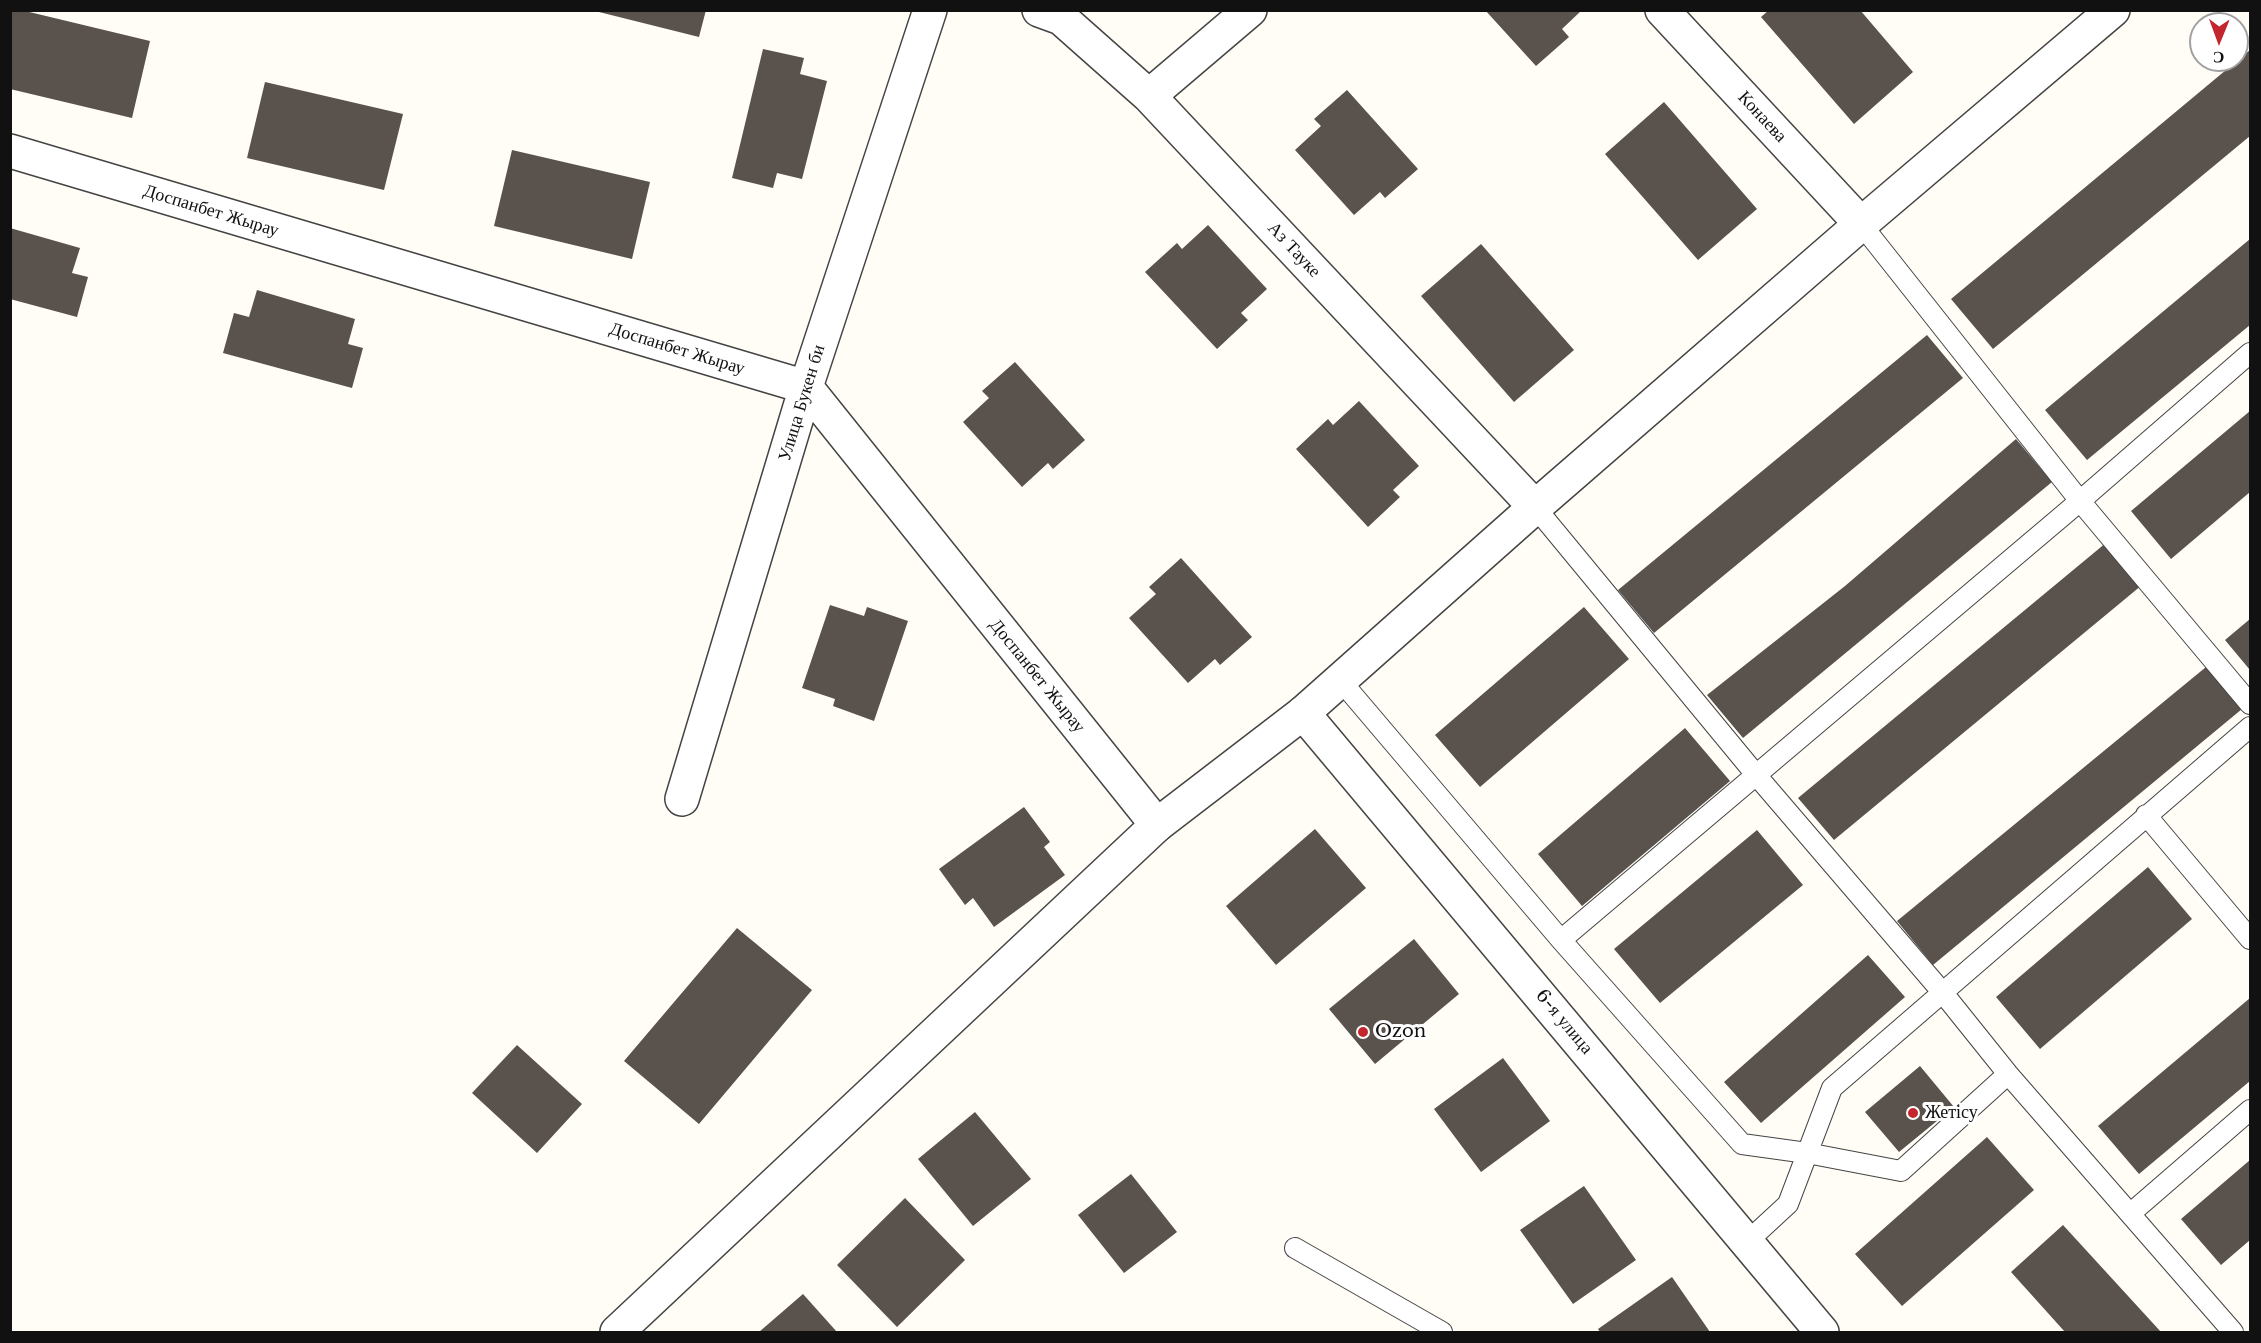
<!DOCTYPE html>
<html>
<head>
<meta charset="utf-8">
<style>
	body { margin:0 }
	#map { position:relative; width:2261px; height:1343px; overflow:hidden; background:#fffdf5; font-family:"Libre Baskerville",serif }
	canvas { display:block }
	.frame { position:absolute; inset:0; border:12px solid #111; pointer-events:none }
	.north { position:absolute; left:2189px; top:12px; width:60px; height:60px; box-sizing:border-box; background:#fff; border:2px solid #a0a0a0; border-radius:50%; rotate:181deg; font-size:16px; font-weight:700; line-height:24px; text-align:center; color:#111 }
	.north::after { content:''; display:block; margin:auto; width:21px; height:27px; background:#c4262e; clip-path:polygon(50% 0,100% 100%,50% 72%,0 100%) }
</style>
</head>
<body>
<div id="map">
<canvas width="2261" height="1343"></canvas>
<div class="frame"></div>
<div class="north">С</div>
</div>
<script>
const ctx = document.querySelector('canvas').getContext('2d');
ctx.lineJoin = 'round';
function fillPath(path, color) { ctx.fillStyle = color; ctx.fill(path, 'evenodd'); }
function strokePath(path, color, width, dash) { ctx.strokeStyle = color; ctx.lineWidth = width; ctx.lineCap = dash ? 'butt' : 'round'; ctx.setLineDash(dash || []); ctx.stroke(path); }
function write(font, color, halo, rows, align = 'center') {
  ctx.font = font + ' "Libre Baskerville",serif'; ctx.lineWidth = 6; ctx.setLineDash([]); ctx.textBaseline = 'middle'; ctx.strokeStyle = halo; ctx.fillStyle = color; for (const [text, x, y, turn = 0] of rows) {
    ctx.save(); ctx.translate(x, y); ctx.rotate((+turn || 0) * Math.PI / 180); ctx.textAlign = isNaN(turn) ? turn : align; if (halo) ctx.strokeText(text, 0, 0); ctx.fillText(text, 0, 0); ctx.restore();
  }
}
fillPath(new Path2D(`
	M12,10H21L150,41L132,118L10,89Z
	M591,10H706L699,37Z
	M1485,10H1582L1562,29L1569,37L1536,66Z
	M1769,10H1860L1913,72L1854,124L1761,17Z
	M763,49L804,58L800,74L827,81L802,179L777,173L773,188L732,178Z
	M2250,50V136L1993,349L1951,299Z
	M265,82L403,114L384,190L247,158Z
	M1347,90L1418,169L1385,198L1380,192L1354,215L1295,150L1321,126L1314,119Z
	M1664,102L1757,209L1698,260L1605,154Z
	M512,150L650,182L632,259L494,226Z
	M1208,225L1267,289L1241,313L1248,320L1217,349L1145,272L1177,243L1182,249Z
	M10,228L80,248L72,273L88,277L77,317L10,299Z
	M2250,239V325L2087,460L2045,410Z
	M1481,244L1574,350L1514,402L1421,296Z
	M257,290L355,319L348,344L363,348L352,388L223,353L234,313L249,317Z
	M1927,335L1963,378L1654,633L1618,590Z
	M1015,362L1085,440L1053,469L1048,463L1022,487L963,422L989,398L982,391Z
	M1359,401L1419,466L1393,490L1400,497L1368,527L1296,449L1328,419L1333,425Z
	M2250,411V492L2171,559L2131,511Z
	M2016,439L2052,482L1743,738L1707,695L1845,586Z
	M2107,542L2142,585L1834,840L1798,798Z
	M1181,558L1252,637L1220,665L1215,659L1188,683L1129,618L1156,594L1149,587Z
	M830,605L864,616L867,607L908,621L874,721L833,706L835,699L802,688Z
	M1584,607L1629,659L1480,787L1435,735Z
	M2250,619V670L2225,640Z
	M2206,667L2242,709L1933,965L1897,921Z
	M1685,728L1730,781L1582,906L1538,854Z
	M1024,807L1050,842L1044,847L1065,875L994,927L973,898L965,905L939,869Z
	M1315,829L1366,888L1276,965L1226,906Z
	M1757,830L1803,885L1660,1003L1614,949Z
	M2148,867L2192,919L2040,1049L1996,997Z
	M737,928L812,990L699,1124L624,1061Z
	M1414,939L1459,994L1375,1064L1329,1009Z
	M1868,955L1905,997L1761,1123L1724,1082Z
	M2250,998V1081L2139,1174L2098,1126Z
	M517,1045L582,1104L537,1153L472,1093Z
	M1503,1058L1550,1121L1481,1172L1434,1109Z
	M1920,1066L1954,1107L1899,1152L1865,1112Z
	M975,1112L1031,1179L973,1226L918,1159Z
	M1987,1137L2034,1190L1902,1306L1855,1254Z
	M2250,1160V1240L2221,1265L2181,1219Z
	M1131,1174L1177,1232L1124,1273L1078,1215Z
	M1584,1186L1636,1260L1573,1304L1520,1230Z
	M905,1198L965,1260L897,1327L837,1265Z
	M2063,1225L2161,1332H2065L2011,1272Z
	M1672,1277L1710,1332H1600L1598,1329Z
	M803,1294L837,1332H759Z`), '#5a524d');
const service = new Path2D(`
	M1861,224L2080,501L2250,704
	M1535,507L1757,776L1943,993L2008,1074L2233,1332
	M1341,681L1561,940L1742,1144L1807,1153L1901,1171L2008,1074
	M2146,815L2250,939
	M1561,940L2080,501L2250,353
	M2131,1213L2250,1110
	M1748,1241L1788,1204L1832,1088L2250,727
	M1295,1248L1442,1332`);
const minor = new Path2D(`
	M1039,10L1061,18L1149,96L1535,507
	M1662,10L1861,224
	M1149,96L1250,10
	M10,151L806,387L1157,825
	M1303,713L1822,1332
	M682,799L806,387L930,10`);
const tertiary = new Path2D(`
	M617,1332L1157,825L1303,713L1535,507L1861,224L2113,10`);
strokePath(service, '#444', 22);
strokePath(minor, '#444', 36);
strokePath(tertiary, '#444', 36);
strokePath(service, '#fff', 20);
strokePath(minor, '#fff', 33);
strokePath(tertiary, '#fff', 33);
for (const [x, y, r, color] of [
	[1363,1032,6,"#c4262e"],
	[1913,1113,6,"#c4262e"]
]) { const dot = new Path2D(); dot.arc(x, y, r, 0, 2 * Math.PI); ctx.fillStyle = color; ctx.fill(dot); strokePath(dot, '#fff', 2); }
write('18px', '#111', '#fff', [
	["Конаева",1762,117,47],
	["Доспанбет Жырау",211,211,17],
	["Аз Тауке",1294,250,47],
	["Доспанбет Жырау",677,349,17],
	["Улица Букен би",802,403,-73],
	["Доспанбет Жырау",1037,676,51],
	["6-я улица",1564,1022,50]
]);
write('18px', '#111', '#fff', [
	["Ozon",1375,1032],
	["Жетісу",1925,1113]
], 'left');
</script>
</body>
</html>
